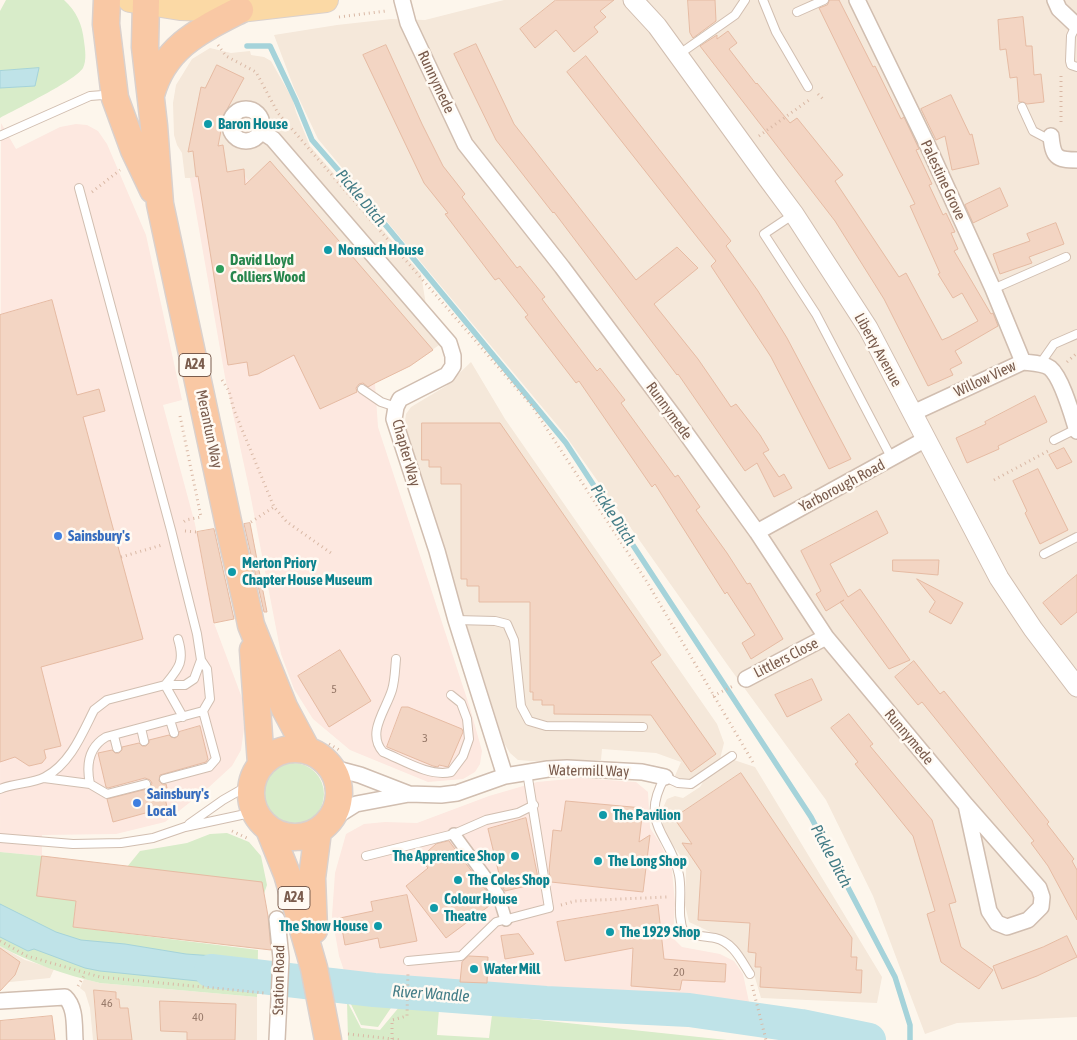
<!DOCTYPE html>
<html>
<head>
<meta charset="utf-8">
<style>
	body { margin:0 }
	canvas { display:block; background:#fdf6ec }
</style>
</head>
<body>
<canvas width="1077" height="1040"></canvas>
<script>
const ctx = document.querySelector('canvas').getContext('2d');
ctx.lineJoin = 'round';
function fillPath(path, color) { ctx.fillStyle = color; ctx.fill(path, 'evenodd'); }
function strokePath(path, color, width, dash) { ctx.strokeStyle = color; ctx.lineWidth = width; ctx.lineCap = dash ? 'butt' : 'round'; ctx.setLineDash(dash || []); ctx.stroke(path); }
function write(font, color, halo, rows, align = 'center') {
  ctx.font = font + ' "Asap Condensed",sans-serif'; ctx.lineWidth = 5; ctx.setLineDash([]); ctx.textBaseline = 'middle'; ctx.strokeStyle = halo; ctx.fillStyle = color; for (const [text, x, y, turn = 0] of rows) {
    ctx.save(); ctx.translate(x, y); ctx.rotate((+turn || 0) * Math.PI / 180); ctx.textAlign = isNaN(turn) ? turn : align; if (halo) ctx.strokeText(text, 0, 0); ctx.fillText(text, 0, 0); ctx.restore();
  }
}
fillPath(new Path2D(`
	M504,0H1077V1017L957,1023L925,1034L873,896L826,800L729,667L563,432L318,139L294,88L274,35L337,25L391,19L425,20Z
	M210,48L231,53L250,51L251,55L264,57L271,61L293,100L296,112L310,146L421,274L426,305L453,335L410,366L190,178H185L182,153L177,145L174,135L173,103L176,85L192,59Z
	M471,362L505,419L717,724L724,743L720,759L689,782L674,778L681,762L656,753L602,749L601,760L531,761L518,760L510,753L504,743L404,428L406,414L411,407L446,386Z
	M734,760L755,767L882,977L877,1003L761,998L754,974L741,952L730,941L689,922L685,905L686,869L683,859L670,841L663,827L662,810L667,799L675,796L683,798L700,787L703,782L718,770Z
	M0,946L25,960L54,969L50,978L0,983Z
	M84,979L100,983L257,997V1040H93L90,1008L85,992L80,988Z`), '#f5e8da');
fillPath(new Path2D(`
	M1,123L16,149L60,127L76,124L87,125L98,131L107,144L146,235L182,400L163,405L195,524L214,623L242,698L244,729L241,750L232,766L208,788L165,822L116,834L42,835V856L0,852Z
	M244,169V175L410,366L375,383L378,427L470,708L482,751L480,764L475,772L463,779L428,782L350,750L313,719L294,689L281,654L249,488L225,377L190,178Z
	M579,778L636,782L648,792L650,828L660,843L672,870L675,903L673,938L682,947L720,954L734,961L743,974L749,1002L348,982L339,956L332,916L335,873L346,834L364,824L385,822L417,823L489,796L537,782Z`), '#fde8e0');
fillPath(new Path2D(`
	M6,0H64C77,12 82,24 84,41C85,49 87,60 83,68C75,81 16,109 0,118V11Z
	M262 794a31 31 0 1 1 62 0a31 31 0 1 1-62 0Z
	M227,833L249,842L261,856L267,885L260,905L127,867L140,851L187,843L210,834Z
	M0,852L42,856L76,901L73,927L258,950L257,997L100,983C65,975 31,963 0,946Z
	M347,996L395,1002L378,1027L361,1025Z
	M347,1001L361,1028L380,1030L400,1006L439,1009L437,1035L489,1038L492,1015L727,1040H348Z`), '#d8ecc9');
const water = new Path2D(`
	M39,68L35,86L0,88V71Z
	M0,904L56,932L81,940L125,944L186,954L229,957L249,964L257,966V987L100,971L85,968L34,949L28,951L0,937Z`);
fillPath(water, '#bfe3e8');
strokePath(water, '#a5d3da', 1);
strokePath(new Path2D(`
	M247,46H270L296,101L312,140L374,211L566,443L811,817L895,977L910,1025V1040`), '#a5d3da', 5.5);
strokePath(new Path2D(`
	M211,971L374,990L546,1003L689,1010L801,1026L869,1040`), '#bfe3e8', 34);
const building = new Path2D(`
	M556,0H614L600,11L606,17L594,27L598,32L574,52L556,30L535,48L520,29Z
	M688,0H715L716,21L693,38L690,33Z
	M830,0H839L873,67L875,66L901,119L904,117L919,149L916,150L932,184L929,185L943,215L946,213L955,232L951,233L958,249L954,251L991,314L993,313L998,326L955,351L962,363L950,369L953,375L928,386L884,299L835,221L700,46L717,35V39L728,31L737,43L729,49L756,84L757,83L790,123L797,118L843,175L835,181L899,277L906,273L942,340L949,337L978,321L962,293L953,298L938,274L940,273L910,206L915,204L819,8L827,5Z
	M1023,17L1026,46H1032L1034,75L1041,74L1044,102L1027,104L1023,102H1019L1017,77L1010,78L1006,49L1000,50L998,20Z
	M476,44L514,124L636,280L677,247L698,268L654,304L698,359L731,407L736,404L760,435L769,450L763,453L779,477L784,474L792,488L774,497L757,463L745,471L678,374L677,375L554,212L553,213L496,140L454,54Z
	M386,45L422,124L443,166L465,194L462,197L517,268L520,266L545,297L542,299L597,371L600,368L625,400L621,403L675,477L678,475L700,507L696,510L727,553L747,584L750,583L783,639L751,659L742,643L755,635L727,592L725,594L655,484L652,487L579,381L576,383L525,317L528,315L499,278L495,280L445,214L448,213L424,183L363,55Z
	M586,56L731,241L726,246L758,291L787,338L851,459L829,469L771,357L711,266L716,261L567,72Z
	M217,65L244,78L224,115L218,146L223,145L227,172L244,169L245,185L270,161L433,350L410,366L375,383L368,387L363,383L359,384L356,388L357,392L320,409L294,355L258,374L249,376L247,362L228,365L198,176L196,177L193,151L188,152L201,87L205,88Z
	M951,95L970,135L972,134L979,164L952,170L945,136L936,140L921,109Z
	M1000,188L1008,206L973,223L965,205Z
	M1056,223L1064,244L1029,257L1032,263L1000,274L993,254L1030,241L1027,234Z
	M52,300L77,395L99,389L105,411L83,417L143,639L41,667L61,746L44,750L46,758L42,763L29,766L15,757L0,762V315Z
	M1035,396L1047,422L998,446L999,449L967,463L956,438L986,424L985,422Z
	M422,423H500L661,655L651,662L716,754L691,772L651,715L554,714V705H542V700H533V692H530V602H479V586H467V579H461V484H441V467H429V460H422Z
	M1064,448L1072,462L1057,469L1049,455Z
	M1038,469L1068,530L1040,544L1025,513L1027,511L1013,481Z
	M877,511L888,533L830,564L848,597L860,589L910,660L889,669L840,602L844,600L826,611L816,594L821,591L801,551Z
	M250,523L267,612H264L244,524Z
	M214,529L234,619L214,623L197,532Z
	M893,560H939L938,575L893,571Z
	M1077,575V612L1061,625L1043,603Z
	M917,579L963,603L951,624L929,612L935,602Z
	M340,650L371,701L329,727L298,676Z
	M914,661L940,694L944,691L1049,822L1047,824L1074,859L1072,861L1077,870V920L1048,866L1031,843L1034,841L922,702L918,705L895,677Z
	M812,679L822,700L787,717L775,695Z
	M402,707H408L462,729L463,732L448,767L439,765L438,767L433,766L387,747Z
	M849,714L873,744L870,746L932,820L956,902L949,904L961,947L993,970L979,989L941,962L927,914L935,911L913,836L855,764L858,762L831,728Z
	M200,726L208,759L206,762L160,775L159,781L162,784H166L167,788L163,789L167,807L113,822L107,799L147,789L150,788L152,783L150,780L145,778L108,788L106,787L98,753L112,750L115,753H119L122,750V747L139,743L142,746H146L149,743V740L169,735L171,737L175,738L178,736L179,732Z
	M741,773L852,938L851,957H857L856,970H862L861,993L760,987L761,967H755L756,953L748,952L750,923L698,920L701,871L682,843L692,844L674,818Z
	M566,801L643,808L639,842L650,835L643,892L551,882L549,871L553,830L561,831Z
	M526,818L539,883L505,891L502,886L488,829Z
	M449,841L491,897L493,903L446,938L406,886L428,868L420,858L436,844Z
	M42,856L262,882L268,916L271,950L73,927L76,901L37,896Z
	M407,895L417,941L380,948L378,938L345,945L340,918L373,911L371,902Z
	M658,905L664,959L726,964L725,982L682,980L680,990L631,986L633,948L565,961L557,922Z
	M519,934L534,954L505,959L501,936Z
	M1067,936L1077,957L1037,976L1002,989L993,966L1043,947Z
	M0,948L20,962L15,975L0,991Z
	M469,956L488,957L487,983L460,982L462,962Z
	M94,990L116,992V999H119L120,1008H128L132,1040H98Z
	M160,1001L236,1004L235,1040H187V1032L161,1031Z
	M52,1016L55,1040H0V1021Z`);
fillPath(building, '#f3d5c3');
strokePath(building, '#e6bba3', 1);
const service = new Path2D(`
	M763,0L776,32L808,87
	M797,12L824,0
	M1076,25L1071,36L1070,61L1071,65L1077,67
	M678,55L735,15L745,0
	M1022,107L1033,131L1052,141
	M0,136L90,96L103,95L109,97
	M794,214L764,234L816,314L892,459
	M993,289L1066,257
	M1040,364L1054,344L1077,334
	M362,389L381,402L396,407
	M1054,440L1076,429
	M1044,554L1077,537
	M456,620L495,621L507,624L514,640L521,706L529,721L546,726L643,727
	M396,659C395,669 395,680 392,690C386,710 366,733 383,752C403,760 429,777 451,772L463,756L469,739L467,719L461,703L451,695
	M165,685C179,668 185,662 178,639
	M165,685L183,717
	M170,720L174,733
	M141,728L144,741
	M114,736L117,748
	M732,756L691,784L678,783L665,777C638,825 671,834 679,875C683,895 676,914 684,933C694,936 705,936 715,938C733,942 741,960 750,974
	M44,778L90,784L107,794L146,784
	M164,779L209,767L216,759L203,711
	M90,784C86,765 89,747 106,737L203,711L210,699L207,669L201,660
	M0,789C14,783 32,784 45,777C70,764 82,734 94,710L107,700L165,685H185L194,679L201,660L197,634L171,530L79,188
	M189,824L223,800L251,784
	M0,838L73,844L121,843L153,838L185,827L255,812
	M366,856L454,834L486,820L518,813L534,805
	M408,961L461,956L496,922L549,908L527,772`);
const pedestrian = new Path2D(`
	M454,834L498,894L506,920`);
const minor = new Path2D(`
	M402,0L408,23L465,144L562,267L675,418L757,532L826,637L966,805L1039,888L1042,897L1041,907L1028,920L1007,927L997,923L989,911L966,805
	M857,0L927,144L993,289L1023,362
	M1055,0L1059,9L1077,26
	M230 125a16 16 0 1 1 32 0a16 16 0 1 1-32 0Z
	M261,131L273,139L449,343L453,356V366L447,375L400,399L396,407L394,419L437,551L456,620L505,776
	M1051,136C1053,157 1056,160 1077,160
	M913,413L1023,362C1031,363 1043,363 1050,368C1062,378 1072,415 1077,431
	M757,532L926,439
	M746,679L826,637
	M330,767L360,775L409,794
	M329,821L356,804L409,794L441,795L457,793L505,776L548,769L567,768L642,772L665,777
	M277,919L281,958L277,1040
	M0,1001L65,997C76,1007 74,1026 75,1040`);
const tertiary = new Path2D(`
	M633,0L657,26L768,179L794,214L868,328L999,578L1033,629L1077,687`);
const primary = new Path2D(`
	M130,0L180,8L240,10L326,0`);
const trunk = new Path2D(`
	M107,0L106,24L115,98L134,150L153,190
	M146,0L145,47L154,126L160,204L229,526
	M151,95C164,47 199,31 240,10
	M249,615L251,625L284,707L307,750
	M253,650L261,764
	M251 793a44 44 0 1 1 88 0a44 44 0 1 1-88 0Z
	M269,829L287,874L314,968L328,1040
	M314,930L312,878L318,831`);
strokePath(service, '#d1beb0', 10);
strokePath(pedestrian, '#d1beb0', 14);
strokePath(minor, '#d1beb0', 18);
strokePath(tertiary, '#d1beb0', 21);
strokePath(primary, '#dad1cd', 26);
strokePath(trunk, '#dad1cd', 29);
strokePath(new Path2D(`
	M339,17L386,11L387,9
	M218,45L226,56L256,72L278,113L532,406L647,582L754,764
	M818,94L824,100
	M1061,122V73
	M759,136L809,100
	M92,192L120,170
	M1067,362L1077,353
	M222,380L229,391L234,410L274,507L287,522L331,553
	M180,416L201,517L186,520L182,523
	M994,480L1048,451
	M251,522L274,507
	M185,531L197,532
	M121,557L162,545
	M713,696L733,686
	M329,744L341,751
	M232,831L249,839
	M561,905L575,901L667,897
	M0,941L27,956L100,977L264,993
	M752,985L766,1040
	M78,986L85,974
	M348,1034L402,1040
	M392,1039V1020L407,1016L408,972`), '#d9b8a5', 3, [1, 4]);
strokePath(service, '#fff', 8);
strokePath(pedestrian, '#fff', 11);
strokePath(minor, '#fff', 15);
strokePath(tertiary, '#fff', 19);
strokePath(primary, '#fbd9a5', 24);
strokePath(trunk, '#f9c8a4', 26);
const trunkBridge = new Path2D(`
	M229,526L249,615`);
strokePath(trunkBridge, '#dad1cd', 29, []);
strokePath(trunkBridge, '#f9c8a4', 26);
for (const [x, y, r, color] of [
	[208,124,5,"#0f9aa8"],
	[328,250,5,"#0f9aa8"],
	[220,269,5,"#2e9e5b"],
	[58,536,5,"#3f7fe0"],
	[232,572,5,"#0f9aa8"],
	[137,803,5,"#3f7fe0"],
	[603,815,5,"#0f9aa8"],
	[515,856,5,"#0f9aa8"],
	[598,861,5,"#0f9aa8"],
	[458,880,5,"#0f9aa8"],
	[434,908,5,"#0f9aa8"],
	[378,926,5,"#0f9aa8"],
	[610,932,5,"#0f9aa8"],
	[474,969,5,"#0f9aa8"]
]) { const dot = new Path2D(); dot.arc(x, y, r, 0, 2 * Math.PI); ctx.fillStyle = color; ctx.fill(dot); strokePath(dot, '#fffaf3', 2); }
write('12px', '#987a6a', null, [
	["5",334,689],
	["3",425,738],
	["20",679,972],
	["46",107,1003],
	["40",198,1017]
]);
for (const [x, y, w] of [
	[195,365,32],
	[294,898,32]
]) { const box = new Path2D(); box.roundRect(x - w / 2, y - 11.5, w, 23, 4); ctx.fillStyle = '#fffaf3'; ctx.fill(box); strokePath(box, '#7a5c4d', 1); }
write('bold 14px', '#7a5c4d', null, [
	["A24",195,365],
	["A24",294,898]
]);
write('15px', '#7a5c4d', '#fffaf3', [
	["Runnymede",436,82,65],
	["Palestine Grove",943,180,65],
	["Liberty Avenue",878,350,61],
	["Willow View",985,379,-25],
	["Runnymede",669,411,54],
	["Merantun Way",209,429,78],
	["Chapter Way",406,453,74],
	["Yarborough Road",842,486,-28],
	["Littlers Close",786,658,-27],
	["Runnymede",909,737,50],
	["Watermill Way",589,771,1],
	["Station Road",279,980,-89]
]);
write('bold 15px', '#0d838f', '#fffaf3', [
	["Baron House",218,124],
	["Nonsuch House",338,250],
	["Merton Priory",242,563],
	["Chapter House Museum",242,580],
	["The Pavilion",613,815],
	["The Apprentice Shop",505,856,"right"],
	["The Long Shop",608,861],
	["The Coles Shop",468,880],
	["Colour House",444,899],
	["Theatre",444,916],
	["The Show House",368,926,"right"],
	["The 1929 Shop",620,932],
	["Water Mill",484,969]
], 'left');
write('bold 15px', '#27864d', '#fffaf3', [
	["David Lloyd",230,260],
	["Colliers Wood",230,277]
], 'left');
write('bold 15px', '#366cbe', '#fffaf3', [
	["Sainsbury's",68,536],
	["Sainsbury's",147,794],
	["Local",147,811]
], 'left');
write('italic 16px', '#437c86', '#fffaf3', [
	["Pickle Ditch",361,198,50],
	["Pickle Ditch",613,515,57],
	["Pickle Ditch",831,856,62],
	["River Wandle",431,994,4]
]);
</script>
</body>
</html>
